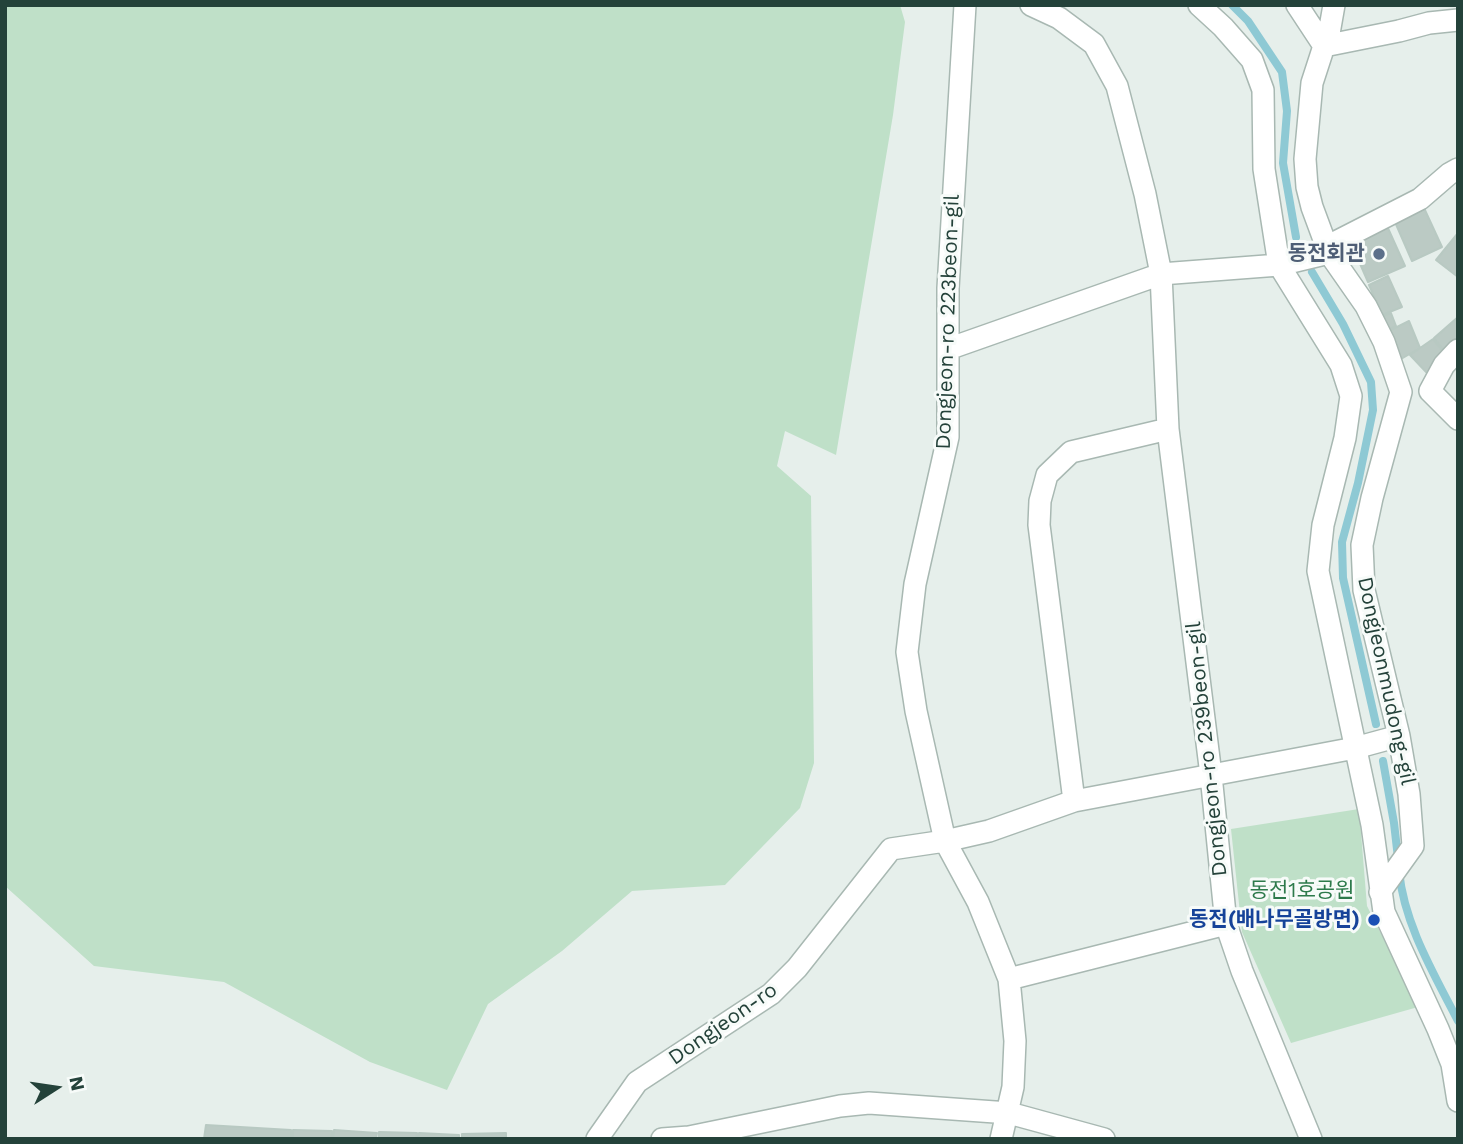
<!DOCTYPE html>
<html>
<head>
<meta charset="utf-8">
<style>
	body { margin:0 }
	#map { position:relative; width:1463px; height:1144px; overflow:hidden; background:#e6efeb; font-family:"Work Sans",sans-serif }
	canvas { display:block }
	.frame { position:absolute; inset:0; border:7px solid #24423a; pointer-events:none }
	.north { position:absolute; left:21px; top:1053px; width:70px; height:70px; -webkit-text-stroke:5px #f7fbf9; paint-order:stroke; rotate:78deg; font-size:19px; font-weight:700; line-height:28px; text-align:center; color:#24423a }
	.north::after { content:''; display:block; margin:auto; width:24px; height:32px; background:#24423a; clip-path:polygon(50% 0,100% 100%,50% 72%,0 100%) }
</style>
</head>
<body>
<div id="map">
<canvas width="1463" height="1144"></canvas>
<div class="frame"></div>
<div class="north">N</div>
</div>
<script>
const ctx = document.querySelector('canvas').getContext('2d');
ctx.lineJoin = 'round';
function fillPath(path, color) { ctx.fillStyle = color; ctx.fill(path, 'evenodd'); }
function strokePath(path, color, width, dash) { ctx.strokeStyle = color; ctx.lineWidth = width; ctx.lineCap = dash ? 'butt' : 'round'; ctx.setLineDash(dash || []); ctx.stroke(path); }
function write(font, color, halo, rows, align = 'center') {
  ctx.font = font + ' "Work Sans","Noto Sans KR",sans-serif'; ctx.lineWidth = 6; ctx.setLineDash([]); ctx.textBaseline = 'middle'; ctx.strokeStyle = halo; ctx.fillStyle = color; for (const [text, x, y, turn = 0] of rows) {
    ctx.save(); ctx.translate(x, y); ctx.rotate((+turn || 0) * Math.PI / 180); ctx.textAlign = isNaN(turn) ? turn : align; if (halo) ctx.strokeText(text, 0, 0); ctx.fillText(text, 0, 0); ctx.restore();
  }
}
fillPath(new Path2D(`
	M5,5H900L905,22L893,115L836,455L785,431L777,466L811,496L814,763L800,808L725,885L632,891L562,951L488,1004L447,1090L370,1062L224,982L94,966L5,886Z
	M1359,809L1367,906L1418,1007L1291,1043L1242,932L1231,829Z`), '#bfe0c8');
strokePath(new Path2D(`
	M1232,5L1248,21L1282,72L1287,111L1283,163L1296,237
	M1312,272L1343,324L1371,382L1373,410L1358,483L1342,542L1343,578L1376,724
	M1383,761L1394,823L1398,858
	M1399,871C1404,924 1434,974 1458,1021`), '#8ec9d4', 8);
const building = new Path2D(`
	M1424,208L1442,247L1412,261L1395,222Z
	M1387,226L1405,266L1368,282L1351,243Z
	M1458,233V277L1436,260Z
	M1388,276L1402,307L1382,315L1369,285Z
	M1391,313L1396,326L1388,330L1383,316Z
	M1458,317V340L1445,352L1434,338Z
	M1409,321L1420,348L1401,359L1389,331Z
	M1433,339L1445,354L1427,373L1410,355Z
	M206,1125L291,1130V1139H204Z
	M293,1130L332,1131L331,1139H293Z
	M334,1130L377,1133L376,1139H333Z
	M379,1132L417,1133L416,1139H379Z
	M419,1133L459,1135V1139H418Z
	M506,1133V1139H462V1134Z`);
fillPath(building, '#bbcac4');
strokePath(building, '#b8c9c2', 2);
const minor = new Path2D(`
	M965,5L948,288V437L915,584L907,652L916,711L945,841L978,902L1009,979L1015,1041L1013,1087L1001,1139
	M1031,5L1059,18L1094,44L1117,86L1145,194L1161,274L1168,429L1211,775L1226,924L1242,971L1311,1139
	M1199,5L1223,27L1252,60L1263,90L1264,169L1279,265L1341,365L1351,396L1345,438L1323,525L1318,571L1372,825L1384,912L1438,1029L1452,1064L1458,1101
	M1297,5L1324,46L1312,83L1305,159L1307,187L1312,207L1329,253L1366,306L1384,342L1401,392L1372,498L1362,545L1364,590L1399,736L1409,794L1413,846L1380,892
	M1327,45L1334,5
	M1324,46L1399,31L1429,23L1458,20
	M1326,247L1420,199L1449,174L1458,169
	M948,349L1161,274L1279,265L1329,253
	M1430,391L1444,365L1458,350
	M1430,391L1458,419
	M1074,801L1039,525L1040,501L1047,475L1071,452L1168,429
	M1009,979L1226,924
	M597,1139L637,1082L771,994L797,968L891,849L945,841L989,831L1074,801L1355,748L1399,736
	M662,1139L689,1137L840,1106L869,1103L1009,1113L1104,1139`);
strokePath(minor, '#a8b8b2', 24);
strokePath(minor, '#fff', 21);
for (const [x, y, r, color] of [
	[1379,254,7,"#5c6f8a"],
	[1374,920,7,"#1a4fb4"]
]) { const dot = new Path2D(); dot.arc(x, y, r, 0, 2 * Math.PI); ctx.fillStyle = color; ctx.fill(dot); strokePath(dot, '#f7fbf9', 2.5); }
write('bold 21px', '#4e5e75', '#f7fbf9', [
	["동전회관",1365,254]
], 'right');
write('21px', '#24423a', '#f7fbf9', [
	["Dongjeon-ro 223beon-gil",948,322,-88],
	["Dongjeonmudong-gil",1386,681,78],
	["Dongjeon-ro 239beon-gil",1207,749,-96],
	["Dongjeon-ro",723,1024,-35]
]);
write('21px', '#2d7a4b', '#f7fbf9', [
	["동전1호공원",1302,891]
]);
write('bold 21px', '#164399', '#f7fbf9', [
	["동전(배나무골방면)",1360,920]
], 'right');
</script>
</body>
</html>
